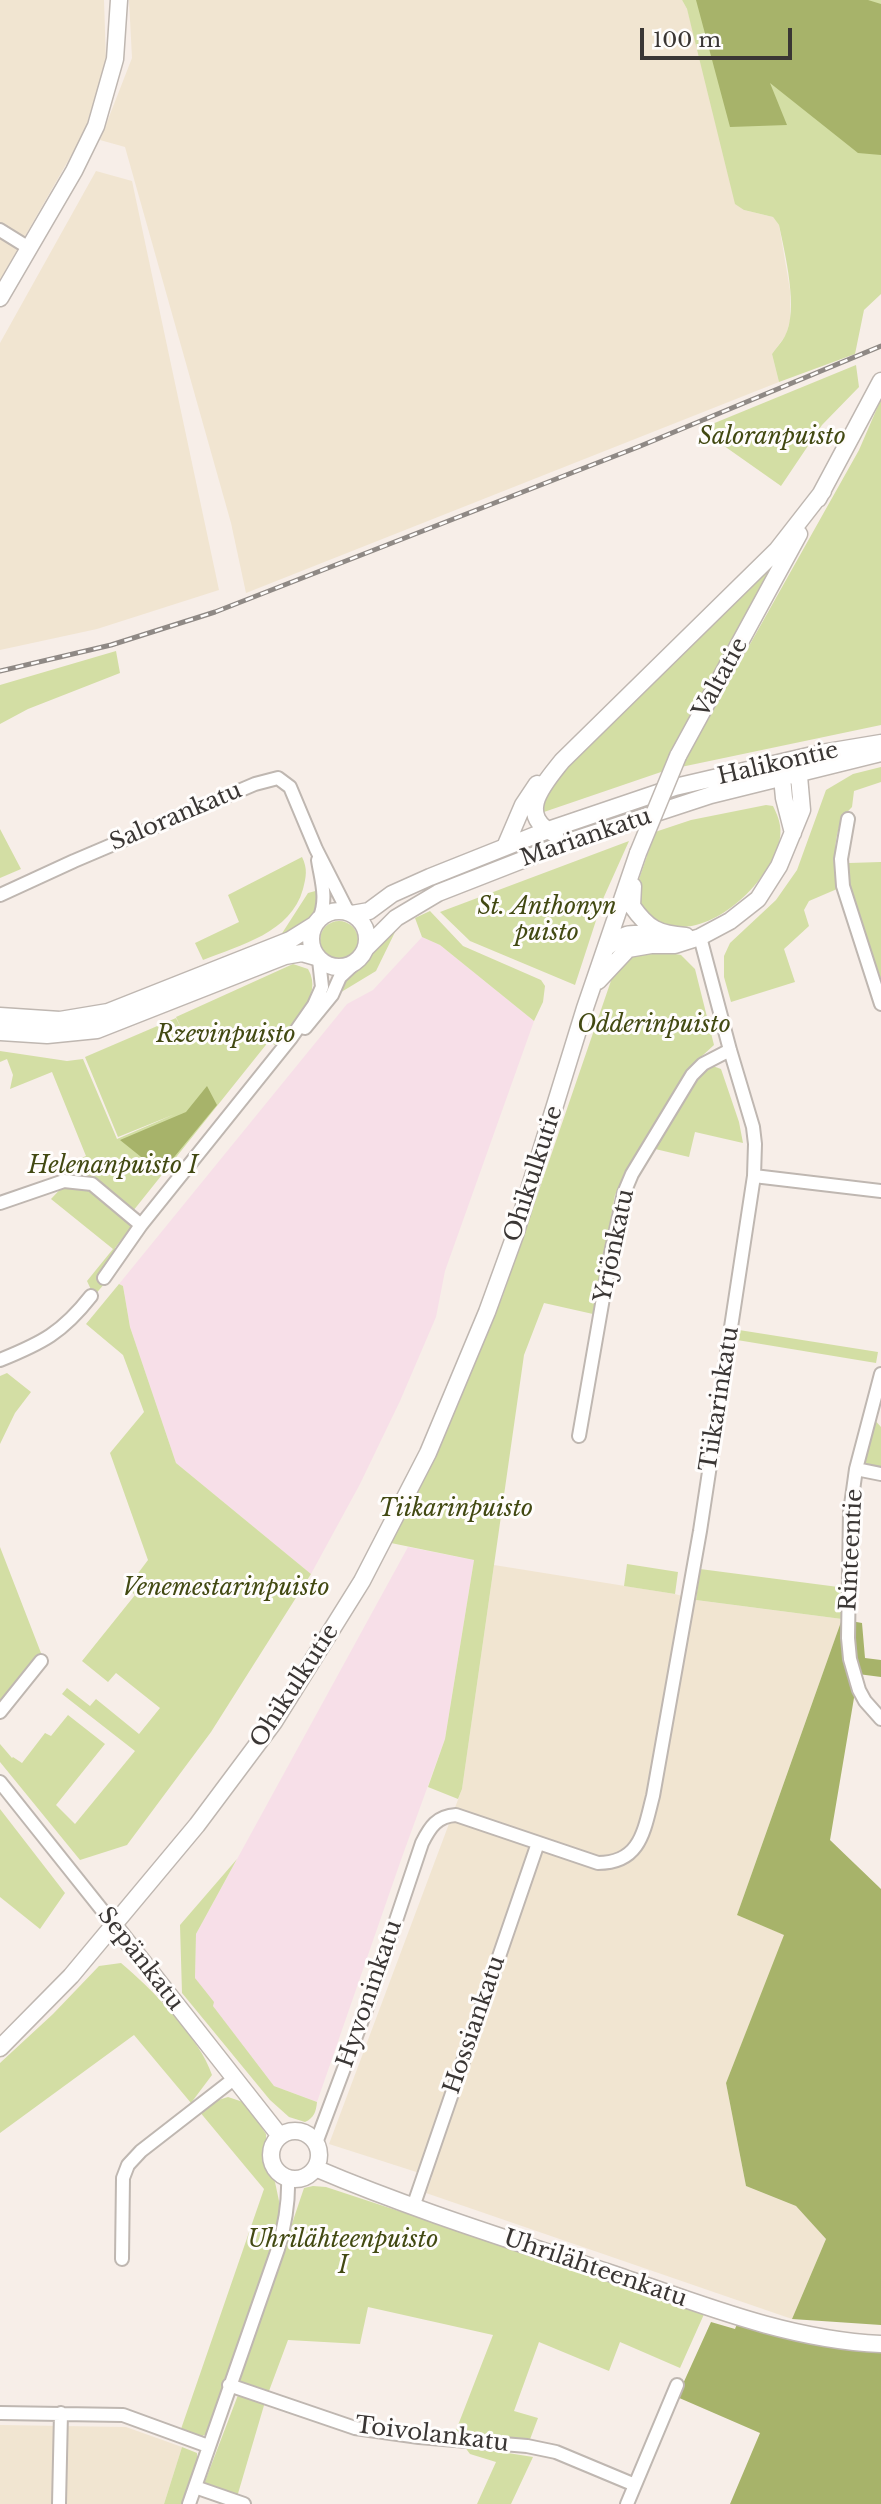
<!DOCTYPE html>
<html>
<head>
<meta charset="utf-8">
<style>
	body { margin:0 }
	#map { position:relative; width:881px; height:2504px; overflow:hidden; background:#f7eee8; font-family:"Libre Baskerville",serif }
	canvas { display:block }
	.scale { position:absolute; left:640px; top:28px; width:152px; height:32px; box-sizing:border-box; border:4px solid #3a3634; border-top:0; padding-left:9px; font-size:21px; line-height:24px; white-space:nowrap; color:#3a3634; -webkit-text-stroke:5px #fffdfc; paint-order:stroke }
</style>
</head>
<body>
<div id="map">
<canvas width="881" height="2504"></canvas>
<div class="scale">100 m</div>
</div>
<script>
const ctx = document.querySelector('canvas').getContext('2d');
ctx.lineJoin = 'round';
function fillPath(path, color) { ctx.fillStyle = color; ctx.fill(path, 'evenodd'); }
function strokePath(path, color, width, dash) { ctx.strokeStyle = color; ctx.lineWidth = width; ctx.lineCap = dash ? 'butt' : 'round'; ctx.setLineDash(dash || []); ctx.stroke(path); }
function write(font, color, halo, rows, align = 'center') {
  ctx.font = font + ' "Libre Baskerville",serif'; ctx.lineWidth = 6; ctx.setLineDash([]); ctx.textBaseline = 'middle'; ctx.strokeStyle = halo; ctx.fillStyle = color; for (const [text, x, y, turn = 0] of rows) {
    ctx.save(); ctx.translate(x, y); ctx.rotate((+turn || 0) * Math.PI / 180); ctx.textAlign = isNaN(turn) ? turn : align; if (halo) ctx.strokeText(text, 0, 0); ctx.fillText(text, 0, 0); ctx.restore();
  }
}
fillPath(new Path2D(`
	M0,0H104L106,62L84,133L0,280Z
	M129,0H682L687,9L744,210L773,217L779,225L790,290V321L786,335L772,354L779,382L246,593L231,523L125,147L100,140L132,58Z
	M96,171L132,181L219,590L97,629L0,650V343Z
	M494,1565L675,1594L696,1600L842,1619L737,1915L785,1935L726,2083L746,2186L796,2206L826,2239L792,2319L426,2193L432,2177L329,2144L462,1789Z
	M0,2425L126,2427L182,2447L164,2504H0Z`), '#f1e5d1');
fillPath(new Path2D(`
	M422,937L440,945L534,1021L445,1271L436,1317L400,1401L360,1484L311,1574L176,1463L130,1327L123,1286L119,1284L347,1004L373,990Z
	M408,1547L474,1560L445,1739L402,1857L317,2102L274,2086L212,2005L195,1978L196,1934Z`), '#f7dfe8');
fillPath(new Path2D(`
	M682,0H881V294L864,310L855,354L779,382L772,354C776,348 782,342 785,336C799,310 785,254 779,225L773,217L744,210L735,204L687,9Z
	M856,365L859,387L822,425L781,486L700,429Z
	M881,399V725L681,767L859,450Z
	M773,561L776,563L664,771L541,813L543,796L558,775Z
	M116,651L120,673L28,709L0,724V685Z
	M881,767V782L854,791L852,807C830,827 835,863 837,889L809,901L804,910L809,926L784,949L795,982L731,1002L724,977V956L730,943L776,900L797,870L826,790L853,774Z
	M766,805L773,806C778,816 782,826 780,838C771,882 712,939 664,925C649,921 641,907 634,894L655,832L691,820Z
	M0,829L21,869L0,878Z
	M629,841L603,899L575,985L470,941L440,912Z
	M302,857C308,869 306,877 303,889C291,933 240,945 203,960L195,943L239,922L228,895Z
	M881,862V979L849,886V863Z
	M319,890L316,916L279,938L308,893Z
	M430,911L463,946L541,980L545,986L543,1002L534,1021L440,945L422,937L415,918Z
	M320 940a19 19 0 1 1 38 0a19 19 0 1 1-38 0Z
	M396,926L397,928L376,971L338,994L345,975L362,962L375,943Z
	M659,951L681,955L695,969L714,1045L690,1067L634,1157L615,1195L593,1314L544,1303L524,1355L462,1789L458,1799L428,1787L445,1739L474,1560L391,1543L434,1456L502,1298L614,972L631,955Z
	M293,964L308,969C324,996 292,1025 276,1046L269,1041L133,1211L84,1176L55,1170L86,1156L52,1072L10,1089L13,1075L7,1059L0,1062V1051L67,1061L83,1059L117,1139L175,1114L118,1137L85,1057L176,1018L184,1034L176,1017Z
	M710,1065L721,1069L739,1122L743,1143L695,1132L689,1157L651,1148L700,1073Z
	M66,1183L90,1186L134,1223L115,1248L122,1263L94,1296L87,1281L113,1249L51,1199Z
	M119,1284L123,1286L130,1327L176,1463L311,1574L211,1732L127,1845L80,1860L0,1762V1744L12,1758L13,1757L22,1763L45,1733L51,1736L68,1715L105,1744L56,1805L75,1824L135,1751L62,1694L67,1688L90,1706L96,1699L139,1734L160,1708L116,1673L108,1682L82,1661L135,1595L127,1588L148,1560L110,1453L144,1412L123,1355L86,1324Z
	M739,1330L878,1352L876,1363L737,1340Z
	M7,1373L31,1392L15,1413L0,1444V1376Z
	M872,1417L881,1427V1473L863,1468Z
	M0,1547L41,1653L0,1706Z
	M627,1564L678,1572L675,1594L624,1586Z
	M700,1569L846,1588L842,1619L696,1600Z
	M0,1809L65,1893L40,1929L0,1897Z
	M237,1859L196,1934L195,1978L214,2002L213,2006L274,2086L317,2102C316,2112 314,2118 305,2122L289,2117L270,2100L182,1993L180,1925Z
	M121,1963C151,1988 200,2038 212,2075L191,2103L134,2035L0,2133V2063L53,2014L99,1966Z
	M228,2097L246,2103L266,2134L267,2162L275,2182L279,2201V2230L210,2429L206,2434L201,2437L181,2429L264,2189L199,2111L212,2102Z
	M313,2186L326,2187L705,2312L680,2368L620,2342L609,2371L539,2342L514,2411L538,2418L529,2442L455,2433L493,2335L368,2307L360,2344L288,2340L269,2391L239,2381L304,2188Z
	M238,2395L265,2402L237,2497L204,2484Z
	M464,2446L533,2457L511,2504H477L496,2462L470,2454Z
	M182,2447L197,2453V2462L183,2504H164Z`), '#d3dea4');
fillPath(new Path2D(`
	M696,0H868L881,4V155L858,153L770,83L787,125L730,127Z
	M207,1086L217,1105L161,1173L120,1140L186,1112Z
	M842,1619L847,1671L855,1692L830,1840L881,1889V2325L792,2319L826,2239L796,2206L746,2186L726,2083L784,1935L737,1915Z
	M851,1621L862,1623L865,1658L881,1660V1677L858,1674Z
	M711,2322L735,2329L737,2324L881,2351V2504H730L760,2433L677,2397Z`), '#a7b36a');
const street = new Path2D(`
	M0,230L29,248
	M848,819L841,859L843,886L881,1004
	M318,860C321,880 328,899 319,919
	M0,895L74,861L255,784L278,778L290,787L316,849L348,912
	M305,1028L332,995L340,977L355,963
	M754,1176L881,1191
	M0,1203L64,1181L92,1184L141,1225
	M104,1278L141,1225L291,1038L314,1005L322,987L319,960
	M0,1360C42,1343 62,1333 91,1296
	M881,1374L856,1469L850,1512L848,1638L850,1659L859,1690L865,1701L881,1719
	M579,1436L610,1258L624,1193L632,1174L692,1075L703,1064L730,1050
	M856,1469L881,1474
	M0,1712L41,1661
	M0,1782L114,1925
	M316,2143L367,2007L422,1843C430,1827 437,1816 456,1815L598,1863C641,1863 644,1830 653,1796L700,1531L754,1176L755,1144L753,1127L730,1050L700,937
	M413,2207L538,1843
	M122,2259L123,2178L128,2165L141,2151L235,2078
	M229,2385L355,2428L419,2437L527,2446L556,2452L635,2485
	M0,2413L123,2415L208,2446
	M195,2487L244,2504
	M59,2504L61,2413
	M189,2504L278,2249C285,2225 289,2203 288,2178
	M627,2504L677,2385`);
const secondary = new Path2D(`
	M0,298L74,171L96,126L115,59L119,0
	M818,499L881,381
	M678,756L799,534
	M781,767L784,798L793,833
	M555,834C515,815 544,784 562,761L777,550L823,491
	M505,847L523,805L537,784
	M633,886L632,906C648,929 658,934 686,936
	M311 939a28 28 0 1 1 56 0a28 28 0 1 1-56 0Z
	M352,914L369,911L392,894L430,877L548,830L675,787L821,753L881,743
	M367,947L396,918L438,893L571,841L711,795L881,753
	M607,947C630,928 633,935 660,934
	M598,981L628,949L651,945H675L700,937L730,921L758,899L779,866L802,810L798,765
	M0,1016L60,1020L108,1012L290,940L314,925
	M0,1032L47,1035L97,1030L285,956L302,953L316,957
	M114,1925L280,2136
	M0,2048L71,1976L197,1825L274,1722L362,1581L428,1453L487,1312L515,1235L585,1008L638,853
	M271 2155a24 24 0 1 1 48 0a24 24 0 1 1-48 0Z
	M315,2168C411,2209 511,2240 610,2273C698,2303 787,2340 881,2344`);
strokePath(street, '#bfb7b1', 16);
strokePath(secondary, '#bfb7b1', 19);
strokePath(street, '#fff', 12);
strokePath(secondary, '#fff', 16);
const rail = new Path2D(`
	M0,671L111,645L215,612L638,447L881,346`);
strokePath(rail, '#8f8985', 5);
strokePath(rail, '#fffdfc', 2.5, [8]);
const secondaryBridge = new Path2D(`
	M638,853L678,756`);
strokePath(secondaryBridge, '#bfb7b1', 19, []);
strokePath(secondaryBridge, '#fff', 16);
write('italic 23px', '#424912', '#fffdfc', [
	["Saloranpuisto",772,438],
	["St. Anthonyn",547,908],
	["puisto",547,934],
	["Odderinpuisto",654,1026],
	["Rzevinpuisto",226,1036],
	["Helenanpuisto I",113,1167],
	["Tiikarinpuisto",456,1510],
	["Venemestarinpuisto",226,1589],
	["Uhrilähteenpuisto",343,2241],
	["I",343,2267]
]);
write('23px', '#3a3634', '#fffdfc', [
	["Valtatie",721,678,-61],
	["Halikontie",778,764,-13],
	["Salorankatu",176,817,-23],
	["Mariankatu",586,838,-19],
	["Ohikulkutie",534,1174,-72],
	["Yrjönkatu",615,1246,-78],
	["Tiikarinkatu",720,1399,-81],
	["Rinteentie",852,1550,-87],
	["Ohikulkutie",295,1686,-57],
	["Sepänkatu",140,1959,52],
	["Hyvoninkatu",370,1994,-71],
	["Hossiankatu",475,2025,-71],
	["Uhrilähteenkatu",595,2269,19],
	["Toivolankatu",432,2435,7]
]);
</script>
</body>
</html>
